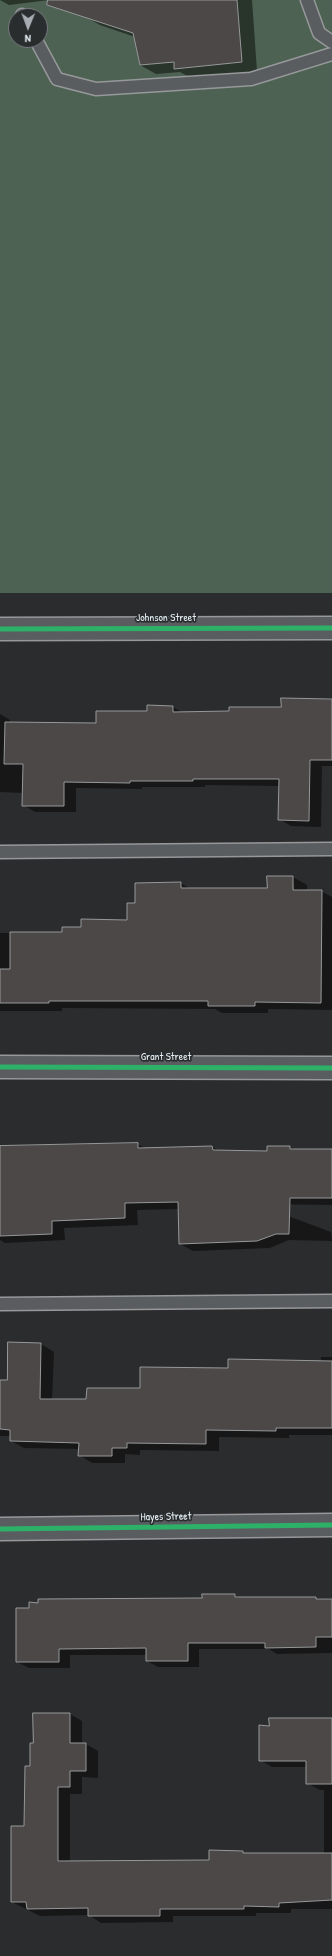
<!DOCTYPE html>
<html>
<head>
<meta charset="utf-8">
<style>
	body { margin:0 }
	#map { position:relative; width:332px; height:1956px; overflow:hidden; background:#2b2c2d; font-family:"Patrick Hand",sans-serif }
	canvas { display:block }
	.north { position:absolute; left:8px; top:8px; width:40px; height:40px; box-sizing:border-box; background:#2a2d2e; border:1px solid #767b7f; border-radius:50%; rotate:181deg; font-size:11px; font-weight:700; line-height:16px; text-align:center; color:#e8f1f8 }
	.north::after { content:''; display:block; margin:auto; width:14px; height:18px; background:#a6acb1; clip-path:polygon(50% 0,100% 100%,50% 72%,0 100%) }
</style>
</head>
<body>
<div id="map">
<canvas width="332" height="1956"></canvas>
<div class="north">N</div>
</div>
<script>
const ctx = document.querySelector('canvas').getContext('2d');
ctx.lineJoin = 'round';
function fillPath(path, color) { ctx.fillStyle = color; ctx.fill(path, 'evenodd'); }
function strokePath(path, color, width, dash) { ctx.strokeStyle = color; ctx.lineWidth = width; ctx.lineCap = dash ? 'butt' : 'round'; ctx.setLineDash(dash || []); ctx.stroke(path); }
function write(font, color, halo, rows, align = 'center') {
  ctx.font = font + ' "Patrick Hand",sans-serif'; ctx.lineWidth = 3.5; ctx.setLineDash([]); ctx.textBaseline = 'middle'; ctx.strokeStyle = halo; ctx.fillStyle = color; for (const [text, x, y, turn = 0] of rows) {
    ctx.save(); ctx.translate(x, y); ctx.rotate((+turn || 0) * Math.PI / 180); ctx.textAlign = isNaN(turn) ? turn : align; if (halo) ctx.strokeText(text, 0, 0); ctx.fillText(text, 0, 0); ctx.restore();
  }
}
fillPath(new Path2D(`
	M0,0H332V593H0ZM16,16H40V40H16Z`), '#4d6252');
fillPath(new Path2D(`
	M0,0H49L9,5Z
	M86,0H252L257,71L191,78L180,72L156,74L140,65L135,37L100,25L84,16Z
	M332,698V766H322L321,827L291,826L279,819L280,786L205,785V787H142V789L76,788V812H35L23,805V793L0,792V714L10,720V723L97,724L173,707L183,713L230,712L282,708V699Z
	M268,877H293L307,885V891H321L332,897V1010L268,1009V1013H222L215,1009L62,1008V1011H0V933H63L128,921L136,904V884L181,883L190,889H268ZM292,883H294V895H292Z
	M138,1144L146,1149L212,1147L220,1151L268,1152V1147H290L296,1150H332V1205L256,1204L331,1232L332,1241L289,1240L270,1248L193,1251L180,1244L179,1209L137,1210L138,1225L64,1228L65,1240L5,1243L0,1240V1147Z
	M41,1344L54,1352L52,1400H87L229,1369L321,1362V1357H332V1435H289V1438L219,1437V1451L140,1450V1455L125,1454V1463H92L79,1455V1449L24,1448L11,1441V1436H0V1381H8Z
	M203,1595H235L240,1598H332V1653L277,1654L269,1649H199V1667H158L147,1661V1655H70V1668H29L17,1662L203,1599Z
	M70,1714L82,1721V1744H86L98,1751V1778L82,1777V1794H70V1862L210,1861L242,1852L246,1854H324V1790H320L307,1783V1767H272L260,1760L270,1727L332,1719V1909H291V1913H256V1916H173V1922L101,1923L89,1915L40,1916L12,1902L25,1827L34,1744Z`), '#0007');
const building = new Path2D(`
	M48,0H237L242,62L174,69V62L140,65L133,33L47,5Z
	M281,698L332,699V760H310L309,821L278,820L279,779H193V781H130V783L64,782V806H22L23,764H4L5,722L96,723V711H147V705L173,706V712L229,711V707H281Z
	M267,876H293V890H322L321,1003L255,1002V1006H208V1001H49V1003H0V969H10V932H62V927H81V919L127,920V903H135V883L181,882V888H267Z
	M138,1143V1148L212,1146L213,1150L267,1151V1146H290V1149H332V1198H290L289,1234H276L257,1241L179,1244L178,1202L125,1203V1218L52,1221V1234L0,1236V1146Z
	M8,1342L41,1343L40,1399H86L87,1388H140V1367L228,1368V1359L332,1361V1428H276V1431L206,1430V1444L127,1443V1448H112V1456H78L79,1443L10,1441V1430L0,1429V1380H7Z
	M202,1594H235V1597H316V1599H332V1637H316V1647L265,1648V1643H188V1661H146V1648L59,1649V1662H16V1608H29V1602L38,1603V1599L202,1598Z
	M33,1713H70V1743H86V1771H70V1787H58V1861L209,1860V1850L243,1851V1853H332V1900L279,1903V1907L244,1906V1909H160V1916H88V1908L27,1909L26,1902H11V1826H24L25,1766H30V1743H33Z
	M269,1718H332V1784H306V1761H259V1725L269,1726Z`);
fillPath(building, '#4b4847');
strokePath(building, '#96989a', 1);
const service = new Path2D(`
	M307,0L319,33L332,42
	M22,15L23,16
	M36,40L57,79L96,89L251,79L332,54
	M0,852L332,849
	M0,1304L332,1301`);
const minor = new Path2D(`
	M0,629L332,628
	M0,1067L332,1068
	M0,1529L332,1525`);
strokePath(service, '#96989a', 15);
strokePath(minor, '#96989a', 25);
strokePath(service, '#5a5d60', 12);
strokePath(minor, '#5a5d60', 22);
strokePath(new Path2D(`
	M0,629L332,628
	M0,1067L332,1068
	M0,1529L332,1525`), '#2db169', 5);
write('11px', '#e8f1f8', '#2a2d2e', [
	["Johnson Street",166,618],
	["Grant Street",166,1057],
	["Hayes Street",166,1517,-1]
]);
</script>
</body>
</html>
